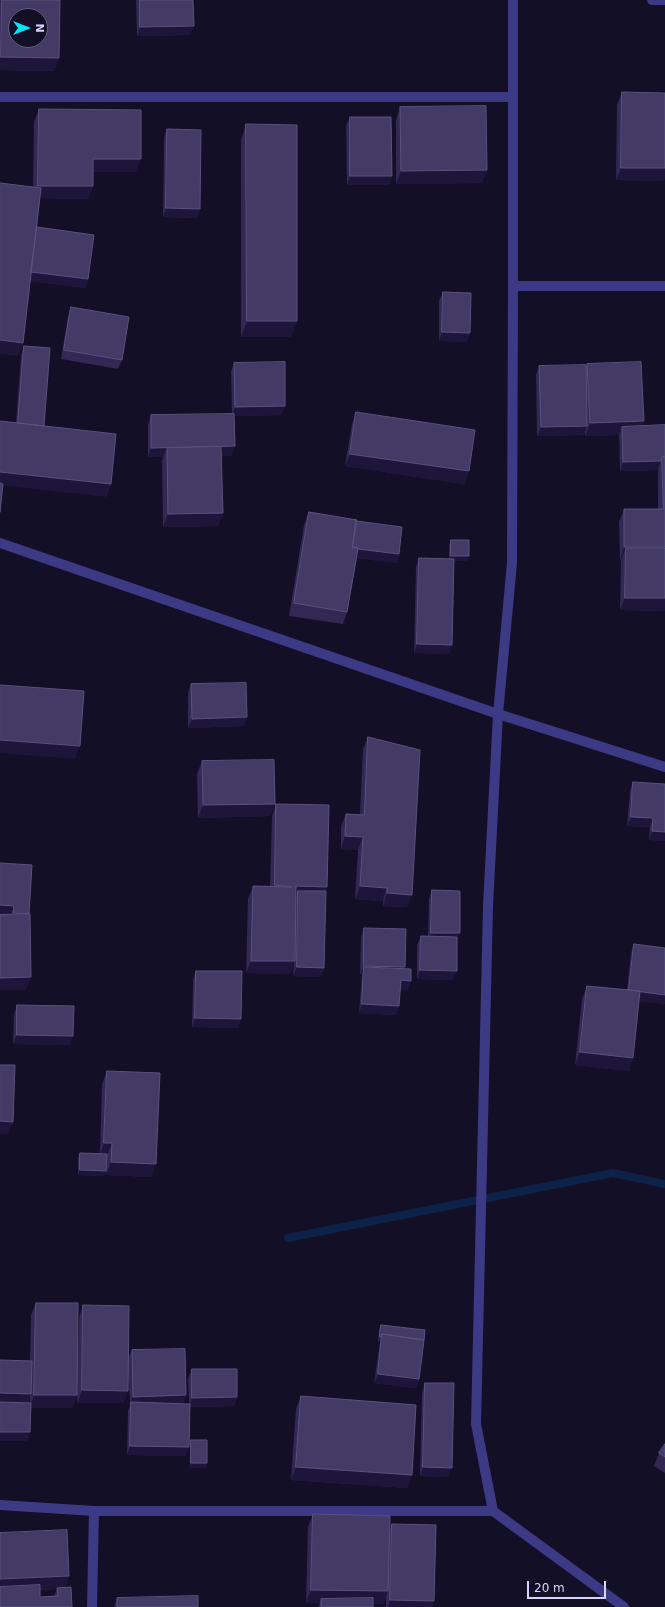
<!DOCTYPE html>
<html>
<head>
<meta charset="utf-8">
<style>
	body { margin:0 }
	#map { position:relative; width:665px; height:1607px; overflow:hidden; background:#130f26; font-family:"DejaVu Sans",sans-serif }
	canvas { display:block }
	.north { position:absolute; left:8px; top:8px; width:40px; height:40px; box-sizing:border-box; background:#130f26; border:1px solid #625e7d; border-radius:50%; rotate:90deg; font-size:11px; font-weight:700; line-height:16px; text-align:center; color:#d9d4ff }
	.north::after { content:''; display:block; margin:auto; width:14px; height:18px; background:#00e5ff; clip-path:polygon(50% 0,100% 100%,50% 72%,0 100%) }
	.scale { position:absolute; left:527px; top:1581px; width:79px; height:18px; box-sizing:border-box; border:2px solid #d9d4ff; border-top:0; padding-left:5px; font-size:12px; line-height:14px; white-space:nowrap; color:#d9d4ff; -webkit-text-stroke:3px #130f26; paint-order:stroke }
</style>
</head>
<body>
<div id="map">
<canvas width="665" height="1607"></canvas>
<div class="north">N</div>
<div class="scale">20 m</div>
</div>
<script>
const ctx = document.querySelector('canvas').getContext('2d');
ctx.lineJoin = 'round';
function strokePath(path, color, width, dash) { ctx.strokeStyle = color; ctx.lineWidth = width; ctx.lineCap = dash ? 'butt' : 'round'; ctx.setLineDash(dash || []); ctx.stroke(path); }
function fillPath(path, color) { ctx.fillStyle = color; ctx.fill(path, 'evenodd'); }
strokePath(new Path2D(`
	M288,1238L613,1173L665,1184`), '#0c2248', 8);
strokePath(new Path2D(`
	M513,0V286L512,563L498,714L488,906L476,1424L493,1511L624,1607
	M652,0H665
	M0,97H513
	M513,286H665
	M0,543L498,714L665,767
	M0,1505L94,1511H493
	M92,1607L94,1511`), '#3d3a85', 10);
fillPath(new Path2D(`
	M0,0H60L59,58L54,71L0,70Z
	M136,0H193L190,35L137,36Z
	M622,92L664,181L616,180L617,105Z
	M400,107L487,170L482,183L396,184V120Z
	M39,109L136,172H93V186L88,199L40,198L37,227L88,279L85,288L30,281L23,343L18,356L33,187L34,122Z
	M350,117L392,176L389,185H347L346,126Z
	M246,124L297,321L291,337H241V140Z
	M167,129L197,218L163,217L164,138Z
	M443,292L467,342L439,341V301Z
	M71,307L122,360L118,369L61,359L68,316Z
	M24,346L44,426L111,484L106,497L16,423L21,355Z
	M234,363L282,415L234,416L235,446L231,456H221L223,513L218,526L163,527L162,461L163,457H148V424L151,415L232,414L231,372Z
	M587,364L642,426L665,425V611L620,610L621,560H620L619,522L624,509H658V470L620,471L619,435L585,436V432L584,435L537,436L536,375L539,366L586,368Z
	M356,412L469,471L464,484L345,466L352,424Z
	M309,512L356,521L399,554L396,563L357,558L347,612L343,624L289,616L304,525Z
	M451,540L469,556L467,561H454L452,645L449,654L414,653L416,567L419,558L449,559V545Z
	M191,684L244,726L188,728V693Z
	M368,737L407,907L383,906V901L355,899L358,850L341,849V826L346,814H360L363,749Z
	M202,761L275,804L270,816L198,818L197,774Z
	M633,782L665,784V841L649,840L650,827L627,826L630,791Z
	M276,804L327,887L325,891L321,977L293,976L294,964L290,974L246,973L248,899L253,886H270L272,816Z
	M0,863L29,914L26,990H0Z
	M432,890L457,941L453,980L417,979V945L421,936H428L429,899Z
	M364,928L404,969L411,981L407,990L400,989L396,1015L359,1013L362,975H360L361,937Z
	M634,944L665,1004L639,1001L629,1071L575,1065L582,999L587,986L627,990L631,953Z
	M196,971L241,1019L238,1028L192,1027L193,980Z
	M17,1005L70,1045L13,1044L14,1014Z
	M107,1071L152,1177L106,1175L107,1156L104,1176L78,1175V1158L80,1153L100,1154L102,1084Z
	M36,1303L77,1395L72,1408H31L27,1441H0V1360L30,1361L31,1315ZM30,1396V1403H28Z
	M83,1305L128,1391L123,1403H77L79,1318Z
	M381,1325L419,1379L416,1388L374,1383L380,1342H378L379,1329Z
	M132,1350L186,1395L183,1404H189L188,1378L192,1369L237,1397L234,1406L190,1407L186,1456L127,1455L128,1411L130,1406L128,1359Z
	M425,1383L448,1477L420,1476L422,1392Z
	M301,1396L412,1475L407,1488L291,1480L296,1409Z
	M191,1440L207,1463L206,1468H190V1445Z
	M665,1444V1473L654,1466L659,1453Z
	M313,1514L389,1531L392,1524L432,1607H386V1597L383,1604H373V1607H318L320,1603L306,1602L308,1527Z
	M69,1576L65,1587L72,1607H0ZM57,1589L54,1596L40,1597V1590Z
	M117,1598L198,1607H114Z`), '#312854');
fillPath(new Path2D(`
	M194,26L190,35L137,36L140,27Z
	M1,57L59,58L54,71L0,70V59Z
	M93,159H141L136,172H89Z
	M621,168H665V178L664,181L616,180Z
	M487,170L482,183L396,184L401,171Z
	M350,176H392L389,185H347Z
	M38,186H93L88,199L33,198Z
	M166,208L200,209L197,218L163,217Z
	M31,272L88,279L85,288L28,281Z
	M247,321H297L291,337H241Z
	M442,332L470,333L467,342L439,341Z
	M0,340L23,343L18,356L0,354Z
	M285,406L282,415L232,416L235,407Z
	M644,421L639,434L622,427L619,435L585,436L590,423Z
	M587,426L584,435L537,436L541,427Z
	M235,446L231,456L167,457V448L163,457H148L151,448Z
	M350,454L469,471L464,484L345,466Z
	M661,461L658,470L620,471L623,462Z
	M0,472L111,484L106,497L0,485Z
	M223,513L218,526L163,527L168,514Z
	M624,547H665V560L626,548L621,560H620Z
	M353,548L399,554L396,563L349,557Z
	M451,556H469L467,561H449Z
	M625,598H665V611L620,610Z
	M417,644L452,645L449,654L414,653Z
	M247,717L244,726L188,728L192,719Z
	M0,740L80,746L75,759L0,753Z
	M275,804L270,816L198,818L203,805Z
	M631,817L653,818L650,827L627,826Z
	M652,831L665,832V841L649,840Z
	M345,836L363,837L358,850L341,849Z
	M296,886L327,887L322,899L298,891L296,899Z
	M360,886L387,888L383,901L355,899Z
	M387,893L412,895L407,907L383,906Z
	M0,905L14,906L11,915H0Z
	M13,913L29,914L25,923L10,922Z
	M431,933H460L457,942H428Z
	M251,961H295L290,974L246,973Z
	M364,966L405,967L402,976L364,967L362,975H360Z
	M297,967L324,968L321,977L293,976Z
	M420,970L457,971L453,980L417,979Z
	M31,977L26,990H0V978Z
	M401,980L411,981L407,990L397,989Z
	M629,991L665,995V1004L626,1000Z
	M362,1004L399,1006L396,1015L359,1013Z
	M195,1018L241,1019L238,1028L192,1027Z
	M17,1035L73,1036L70,1045L13,1044Z
	M580,1052L633,1058L629,1071L575,1065Z
	M0,1121L13,1122L8,1134H0Z
	M104,1143H112L107,1156L100,1155Z
	M111,1162L156,1164L152,1177L106,1175Z
	M80,1170L106,1171L104,1176L78,1175Z
	M380,1337H381L380,1342H378Z
	M378,1374L419,1379L416,1388L374,1383Z
	M82,1390L128,1391L123,1403H77Z
	M0,1393L31,1394L26,1406H0Z
	M34,1395H77L72,1408H30Z
	M186,1395L183,1404L131,1402L129,1406L133,1397Z
	M237,1397L234,1406L189,1407L192,1398Z
	M0,1432H30L27,1441H0Z
	M130,1446L189,1447L186,1456L127,1455Z
	M191,1463H207L206,1468H190Z
	M296,1467L412,1475L407,1488L291,1480Z
	M423,1467L452,1468L448,1477L420,1476Z
	M69,1576L64,1589L57,1588V1589L0,1591V1579Z
	M311,1590L388,1591L383,1604L321,1603V1599L320,1603L306,1602Z
	M390,1600L434,1601L432,1607H388Z`), '#1d163a');
const building = new Path2D(`
	M2,0H60L59,58L1,57ZM16,16H40V40H16Z
	M140,0H193L194,26L140,27Z
	M622,92L665,93V168H621Z
	M486,106L487,170L401,171L400,107Z
	M39,109L141,110V159H93V186H38Z
	M350,117H391L392,176H350Z
	M246,124L297,125V321H247Z
	M167,129L201,130L200,209L166,208Z
	M0,183L41,188L23,343L0,340Z
	M37,227L94,235L88,279L31,272Z
	M443,292L471,293L470,333L442,332Z
	M71,307L129,317L122,360L64,350Z
	M24,346L50,348L44,426L18,423Z
	M285,362V406L235,407L234,363Z
	M641,362L644,421L590,423L587,364Z
	M586,365L587,426L541,427L539,366Z
	M356,412L475,430L469,471L350,454Z
	M234,414L235,446L151,448V415Z
	M0,421L116,434L111,484L0,472Z
	M665,425V457H662L661,461L623,462L622,427Z
	M221,447L223,513L168,514L167,448Z
	M662,457H665V547H624V509H663Z
	M0,483L3,484L0,512Z
	M309,512L357,520L352,547L358,548L347,612L294,603Z
	M356,521L402,527L399,554L358,549V548L353,547Z
	M451,540H469V556H451Z
	M626,548H665V598H625Z
	M419,558L454,559L452,645L417,644Z
	M246,683L247,717L192,719L191,684Z
	M0,685L84,691L80,746L0,740Z
	M368,737L420,750L412,895L387,893V888L360,886L363,837L345,836L346,814L364,815Z
	M274,760L275,804L203,805L202,761Z
	M633,782L665,784V832L652,831L653,818L631,817Z
	M276,804L329,805L327,887L296,886L295,961H251L253,886L292,887L275,885Z
	M0,863L32,865L29,914L13,913L14,906L0,905Z
	M432,890L460,891V933H431Z
	M298,891H326L324,968L297,967Z
	M30,914L31,977L0,978V915Z
	M364,928L406,929L405,967L364,966Z
	M421,936L457,937V971L420,970Z
	M634,944L665,948V995L629,990Z
	M364,967L411,969V981L401,980L399,1006L362,1004Z
	M196,971H242L241,1019L195,1018Z
	M587,986L640,991L633,1058L580,1052Z
	M17,1005L74,1006L73,1036L17,1035Z
	M0,1065H15L13,1122L0,1121Z
	M107,1071L160,1073L156,1164L111,1162L112,1143H104Z
	M80,1153L107,1154L106,1171L80,1170Z
	M36,1303H78L77,1395H34Z
	M83,1305L129,1306L128,1391L82,1390Z
	M381,1325L425,1330L424,1340L382,1334L381,1337H380Z
	M382,1334L424,1340L419,1379L378,1374Z
	M185,1349L186,1395L133,1397L132,1350Z
	M0,1360L32,1361L31,1394L0,1393Z
	M192,1369H237V1397L192,1398Z
	M425,1383H454L452,1468L423,1467Z
	M301,1396L416,1405L412,1475L296,1467Z
	M0,1402L31,1403L30,1432H0Z
	M131,1402L190,1404L189,1447L130,1446Z
	M191,1440H207V1463H191Z
	M665,1444V1457L659,1453Z
	M313,1514L390,1516L388,1591L311,1590Z
	M392,1524L436,1525L434,1601L390,1600Z
	M67,1530L69,1576L0,1579V1533Z
	M40,1585V1597L58,1596L57,1588L71,1587L72,1607H0V1587Z
	M198,1596V1607H117V1598Z
	M373,1598V1607H321V1599Z`);
fillPath(building, '#433a66');
strokePath(building, '#5a527e', 1);
</script>
</body>
</html>
